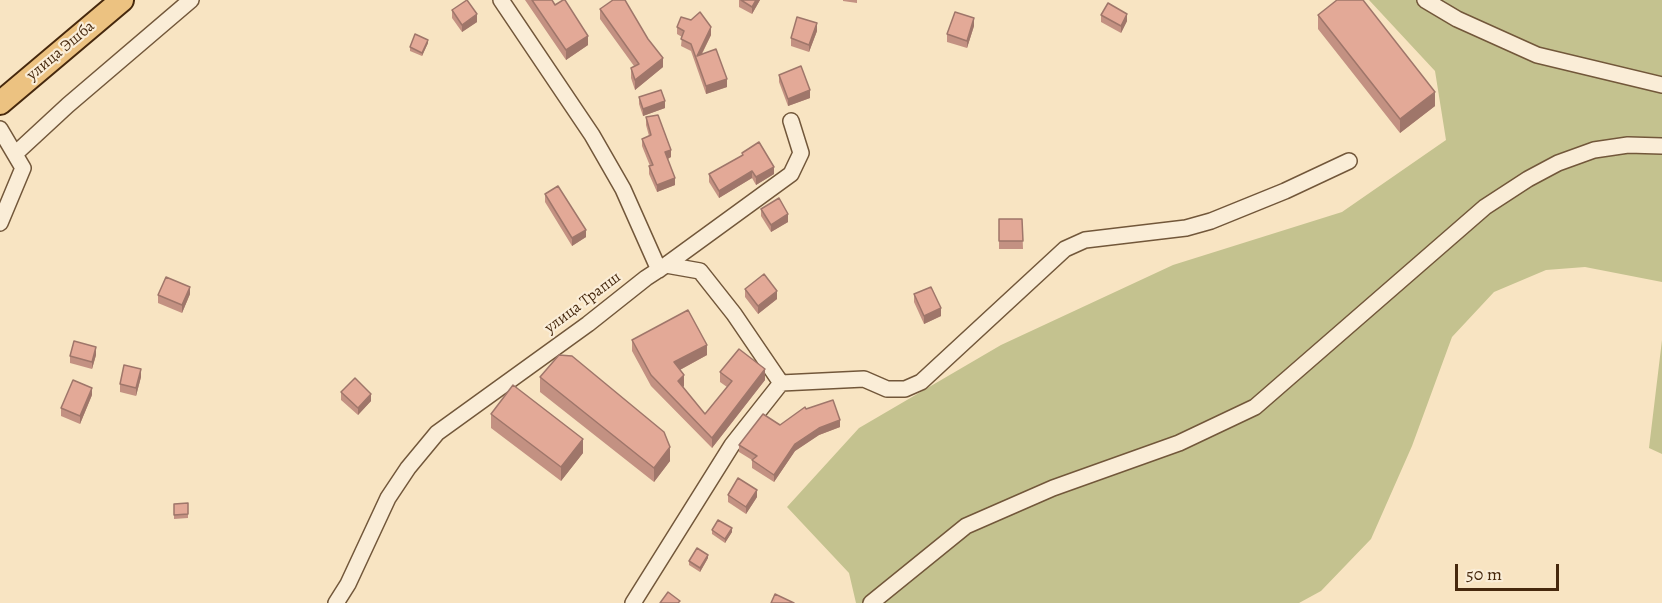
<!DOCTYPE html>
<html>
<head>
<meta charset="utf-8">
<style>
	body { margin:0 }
	#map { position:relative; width:1662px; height:603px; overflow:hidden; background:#f8e4c2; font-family:Alegreya,serif }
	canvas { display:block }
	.scale { position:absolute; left:1455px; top:564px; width:104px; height:27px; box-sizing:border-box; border:3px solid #46280d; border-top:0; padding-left:8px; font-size:18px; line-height:21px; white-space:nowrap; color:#46280d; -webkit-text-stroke:4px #faedd7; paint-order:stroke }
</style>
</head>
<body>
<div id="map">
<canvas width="1662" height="603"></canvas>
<div class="scale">50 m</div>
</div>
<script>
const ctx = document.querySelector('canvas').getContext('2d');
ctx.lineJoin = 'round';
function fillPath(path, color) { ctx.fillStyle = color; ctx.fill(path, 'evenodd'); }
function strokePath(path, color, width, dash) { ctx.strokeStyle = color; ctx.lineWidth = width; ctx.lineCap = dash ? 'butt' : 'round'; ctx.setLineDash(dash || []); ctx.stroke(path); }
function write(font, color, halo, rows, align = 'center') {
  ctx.font = font + ' Alegreya,serif'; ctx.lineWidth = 4.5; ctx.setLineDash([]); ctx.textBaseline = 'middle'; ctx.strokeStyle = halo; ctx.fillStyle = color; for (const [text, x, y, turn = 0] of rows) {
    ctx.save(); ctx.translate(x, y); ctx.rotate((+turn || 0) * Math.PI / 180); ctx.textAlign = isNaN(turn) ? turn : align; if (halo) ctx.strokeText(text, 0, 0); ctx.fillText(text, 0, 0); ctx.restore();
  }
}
fillPath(new Path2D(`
	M1369,0H1662V282L1585,267L1546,270L1494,292L1452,337L1412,446L1371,539L1321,591L1299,603H856L849,573L787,507L859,428L1001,345L1173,265L1342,212L1446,140L1435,71Z
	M1662,340V454L1649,448Z`), '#c4c28f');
const minor = new Path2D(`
	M501,0L592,135L623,189L659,270
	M1425,0L1457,19L1537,55L1662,85
	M0,129L23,168L0,223
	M15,154L68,105L191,0
	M666,265L791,174L801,153L791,121
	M336,603L348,584L388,498L408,468L437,433L588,324L646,278L666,265L700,271L734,314L781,383
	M633,603L732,445L781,383L864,379L887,389H905L921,382L1065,249L1085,240L1186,228L1211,221L1285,191L1349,161
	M871,603L966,526L1053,488L1179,443L1255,407L1485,207L1528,179L1558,163L1594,150L1628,145L1662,146`);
const highway = new Path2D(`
	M0,103L122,0`);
strokePath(minor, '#72573a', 18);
strokePath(highway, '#46280d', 26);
strokePath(minor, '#faedd7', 15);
strokePath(highway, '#ecc281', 22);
fillPath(new Path2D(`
	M525,0H552L588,45L566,60Z
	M739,0H760L752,14L739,7Z
	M843,0H857V3L843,1Z
	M600,9L663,67L635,90L631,78V68L634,66L600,19Z
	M452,10L477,22L462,32L452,18Z
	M1101,15L1127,21L1121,33L1101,22Z
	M1318,15L1435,106L1400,133L1318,29Z
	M974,26L967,48L947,42V34Z
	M677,27L711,35L702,54L727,87L706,94L691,51L681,46L682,37L677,34Z
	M817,31L809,52L791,46V38Z
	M428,43L422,56L410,51V47Z
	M779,75L810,98L788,106L779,82Z
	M639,97L665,108L643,116L639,104Z
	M646,117L671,157L668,159L675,185L657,192L649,174V166H650L642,146V139L649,136L646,125Z
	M742,153L774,174L756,185L752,178L719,198L709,182V174L742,156Z
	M545,194L586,237L572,246L545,202Z
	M761,209L788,222L771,232L761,216Z
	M999,219H1022L1023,249H999Z
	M745,289L777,299L758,314L745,297Z
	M190,294L182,313L158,303V295Z
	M914,294L941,316L924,324L914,302Z
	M632,340L707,355L680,370L684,386L683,387L705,414L727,387L720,382V372L765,380L712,448L651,386L632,351Z
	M96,355L92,369L70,363V356Z
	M141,377L136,396L120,392V384Z
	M540,377L670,461L654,482L540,392Z
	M341,392L371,401L358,415L341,400Z
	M92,395L80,424L61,416V408Z
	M806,409L840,427L819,435L795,451L774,482L752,468V460L739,452V445L780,425Z
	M491,414L583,453L561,481L491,428Z
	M728,495L757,497L746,514L728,502Z
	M188,503V518L174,519V504Z
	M712,530L732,532L725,543L712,534Z
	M708,558L700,572L689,565V561Z`), '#c39182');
fillPath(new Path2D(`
	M756,0H760L752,14V7Z
	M477,14V22L462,32V25Z
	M1127,14V21L1121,33V26Z
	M974,18V26L967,48V41Z
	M817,23V31L809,52V45Z
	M711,27V35L697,63V56Z
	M588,36V45L566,60V50Z
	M428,40V43L422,56V53Z
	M663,58V67L635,90V80Z
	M727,79V87L706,94V86Z
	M810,90V98L788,106V99Z
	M1435,92V106L1400,133V119Z
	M665,101V108L643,116V109Z
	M671,150V157L665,160V152Z
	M774,167V174L756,185V177Z
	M752,171V178L719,198V191Z
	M675,178V185L657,192V185Z
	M788,214V222L771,232V225Z
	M586,230V237L572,246V238Z
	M190,287V294L182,313V305Z
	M777,291V299L758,314V306Z
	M941,308V316L924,324V316Z
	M707,345V355L674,373V362Z
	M96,347V355L92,369V362Z
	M141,369V377L136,396V388Z
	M765,369V380L712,448V438Z
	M684,375V386L678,392V381Z
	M92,388V395L80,424V416Z
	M371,394V401L358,415V408Z
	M840,420V427L819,435L795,451L774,482V475L795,444L819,428Z
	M583,439V453L561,481V467Z
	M670,447V461L654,482V468Z
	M757,490V497L746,514V507Z
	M732,528V532L725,543V539Z
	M708,555V558L700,572V568Z`), '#9f766a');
const building = new Path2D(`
	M467,0L477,14L462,25L452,10Z
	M532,0H552L555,5L563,0H565L588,36L566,50Z
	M613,0H625L648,39L663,58L635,80L631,68L639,64L600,9Z
	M741,0H756L752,7Z
	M1337,0H1363L1435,92L1400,119L1318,15Z
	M1108,3L1127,14L1121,26L1101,15Z
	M700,12L711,27L697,56L716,49L727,79L706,86L691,44L681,39L684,31L677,27L681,17L691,20Z
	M955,12L974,18L967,41L947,34Z
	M797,17L817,23L809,45L791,38Z
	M415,34L428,40L422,53L410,47Z
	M801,66L810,90L788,99L779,75Z
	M661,90L665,101L643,109L639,97Z
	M658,115L671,150L665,152L675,178L657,185L649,166L653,165L642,139L651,135L646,117Z
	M759,142L774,167L756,177L752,171L719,191L709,174L743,155L742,153Z
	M558,186L586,230L572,238L545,194Z
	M779,198L788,214L771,225L761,209Z
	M999,219H1022L1023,241H999Z
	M764,274L777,291L758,306L745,289Z
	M166,277L190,287L182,305L158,295Z
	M931,287L941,308L924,316L914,294Z
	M688,310L707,345L674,362L684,375L678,381L705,414L732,381L720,372L739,349L765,369L712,438L651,375L632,340Z
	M74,341L96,347L92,362L70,356Z
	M559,355L572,356L664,432L670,447L654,468L540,377Z
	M124,365L141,369L136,388L120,384Z
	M355,378L371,394L358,408L341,392Z
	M73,380L92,388L80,416L61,408Z
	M513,385L583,439L561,467L491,414Z
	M833,400L840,420L819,428L795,444L774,475L752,460L757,456L739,445L763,414L780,425L805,407L806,409Z
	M738,478L757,490L746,507L728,495Z
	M188,503V514L174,515V504Z
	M718,520L732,528L725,539L712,530Z
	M697,548L708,555L700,568L689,561Z
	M668,592L680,601L678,603H660Z
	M775,594L794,603H771Z`);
fillPath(building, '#e3a997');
strokePath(building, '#9f766a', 1.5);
write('16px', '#46280d', '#faedd7', [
	["улица Эшба",61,51,-40],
	["улица Трапш",583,303,-37]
]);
</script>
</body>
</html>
